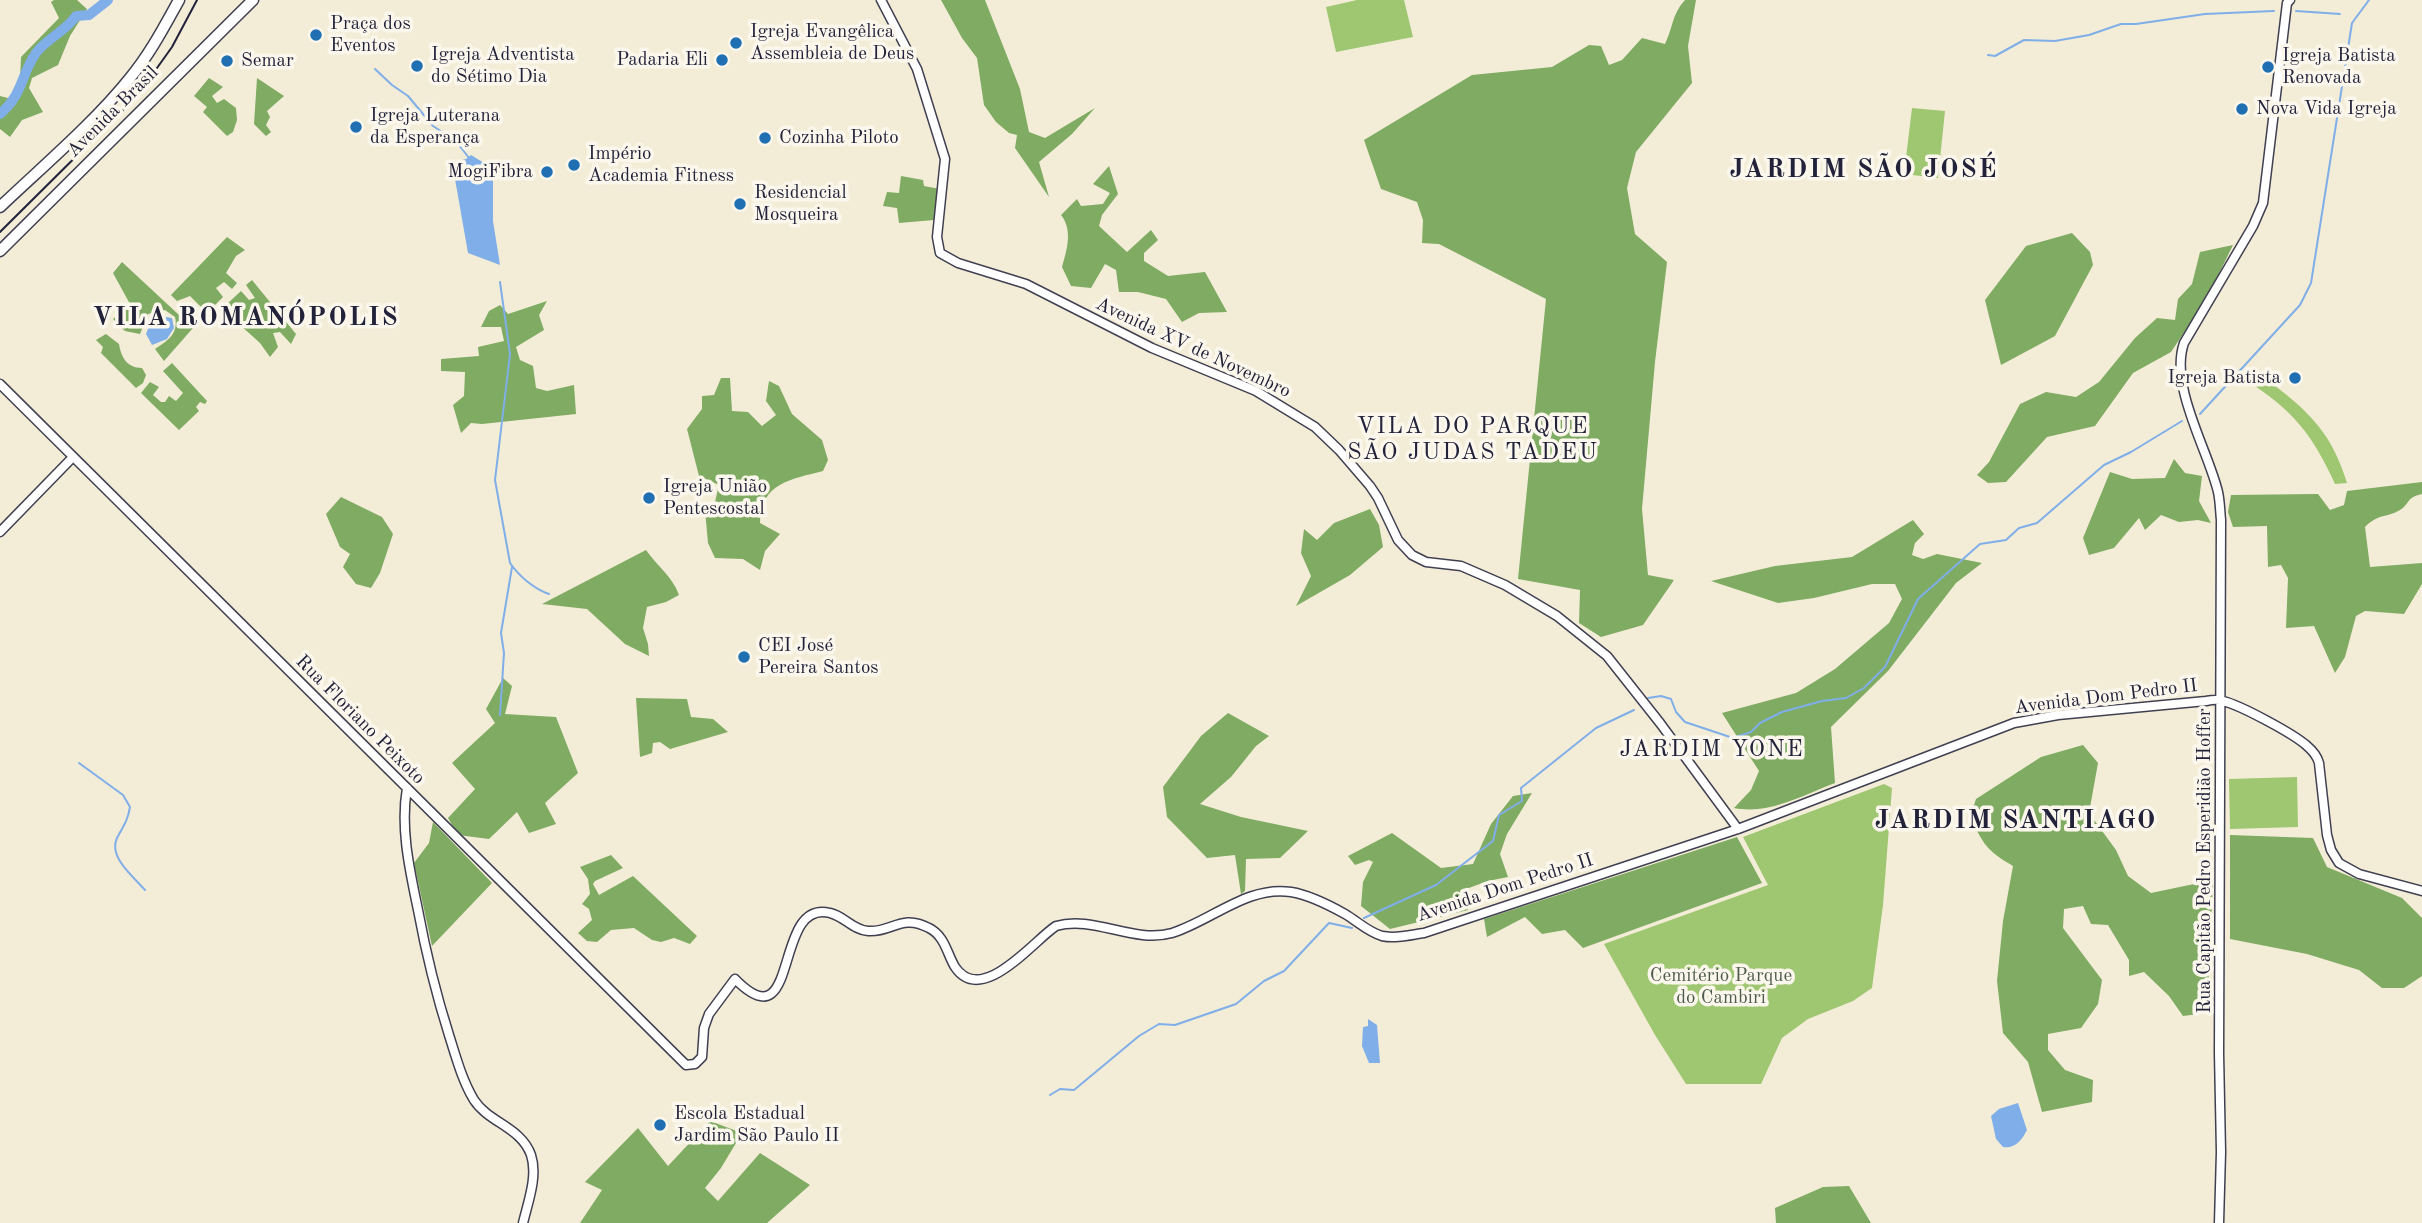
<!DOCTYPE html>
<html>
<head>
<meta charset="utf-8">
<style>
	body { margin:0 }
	canvas { display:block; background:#f3edd7 }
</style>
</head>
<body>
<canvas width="2422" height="1223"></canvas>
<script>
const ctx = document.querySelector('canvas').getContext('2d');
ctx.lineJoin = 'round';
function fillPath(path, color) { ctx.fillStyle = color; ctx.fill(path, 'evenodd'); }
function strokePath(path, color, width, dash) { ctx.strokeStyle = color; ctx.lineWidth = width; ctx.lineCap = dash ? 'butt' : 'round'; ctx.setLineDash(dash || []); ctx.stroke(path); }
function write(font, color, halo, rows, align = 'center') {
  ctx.font = font + ' "Old Standard TT",serif'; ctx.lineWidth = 7; ctx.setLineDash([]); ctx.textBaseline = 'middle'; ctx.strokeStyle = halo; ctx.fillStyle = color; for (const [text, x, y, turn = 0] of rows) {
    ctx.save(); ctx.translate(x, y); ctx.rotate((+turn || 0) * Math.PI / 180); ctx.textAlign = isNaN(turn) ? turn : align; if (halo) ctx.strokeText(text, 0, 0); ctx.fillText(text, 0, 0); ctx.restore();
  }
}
fillPath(new Path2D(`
	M1357,0H1404L1413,37L1336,52L1326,7Z
	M1912,108L1945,111L1938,178L1904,174Z
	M2255,371C2301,405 2330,426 2347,483L2335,484C2313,435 2292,409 2247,381Z
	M2297,777L2298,827L2230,829L2229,779Z
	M1884,784L1892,788L1883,905L1872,988L1853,1001L1808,1019L1782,1038L1761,1084H1686L1655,1035L1604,944L1768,885L1743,837Z`), '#9fc671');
fillPath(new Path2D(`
	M54,0H77L87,9L70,36L58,65L32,78L29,88L43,112L22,120L10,137L0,129V96L12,99L20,79L21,57L59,18L51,2Z
	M941,0H985L1020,89L1029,132L1045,138L1095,108L1072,134L1039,162L1049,197L1015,148L1017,135L1009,133L996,122L984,105L977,58L962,38Z
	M1685,0H1696L1688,46L1692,83L1636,152L1627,188L1635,234L1667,262L1655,362L1642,509L1648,575L1674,580L1643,625L1601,637L1579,623L1580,590L1518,579L1546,299L1439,244L1422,243L1423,220L1417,202L1381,189L1364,140L1472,75L1552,67L1589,45L1601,46L1609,65L1622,60L1642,38L1665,44C1673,28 1672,14 1685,0Z
	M209,78L223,87L212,96L217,103L224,99L236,108L237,120L233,132L227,136L203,112L207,107L194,96Z
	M257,78L284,96L267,111L270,117L266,125L271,132L266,136L254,124Z
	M1109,166L1118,194L1102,215L1099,226L1127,252L1151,230L1158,240L1144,253V261L1168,276L1205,272L1227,312L1199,313L1182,322L1166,299L1138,292H1119L1116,270L1105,264L1091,288L1071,286L1062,267C1067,250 1073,230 1061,215L1077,199L1081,206L1103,204L1110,193L1093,184Z
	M901,176L923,180L924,186L940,189L934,220L899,223L897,208L883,206L887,192L899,193Z
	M2072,233L2090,252L2093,265L2055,336L2001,365L1985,300L2026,246Z
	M227,237L245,250L236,256L226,273L237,283L232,289L224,282L216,288L223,297L207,313L190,296L177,301L171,295Z
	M2233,245L2207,298L2171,352L2133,373L2095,426L2047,437L2006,482L1988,483L1977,475L1989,462L2020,404L2046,392L2076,397L2099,382L2135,338L2157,318L2175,320L2178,299L2192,284L2200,252Z
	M122,262L193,328L164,361L155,349C167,341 179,334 175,317L165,310L148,314L140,334L125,331L113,319L130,304L113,273Z
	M252,280L296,334L291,344L280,332L273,333L278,347L270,357L260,343L239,324L240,311L227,304L241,291L249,300L255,298L246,285Z
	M547,301L539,315L544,330L516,347L520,360L533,366L536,388L547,391L574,385L576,414L482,424L471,423L461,433L453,405L464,396L465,372L441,371V359L479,356L478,347L504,341L501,327H481L489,311L500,305L508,314Z
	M106,334L119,344C121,357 127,368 142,368L146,375L143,383L136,388L101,353L103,347L96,340Z
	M172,363L207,401L205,404L200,402L196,407L199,411L179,430L141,393L150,382L159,387L153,395L161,402H165L169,396L176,401L183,393L163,371Z
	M721,378H730L732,411L748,412L762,426L776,415L766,401L769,381L779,386L792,414L822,440L828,460L823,471C792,479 760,483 760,523L780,534L765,551L760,570L743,559L715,558L708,543L705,510L715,502L719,485L699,476L687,429L702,409V396L714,395Z
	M2174,459L2185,473L2202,476L2199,501L2211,523L2198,520L2179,522L2161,515L2145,530L2139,518L2114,548L2089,555L2083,538L2110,472L2132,479L2165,478Z
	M2422,482V494C2405,498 2411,503 2400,510C2387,518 2379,513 2365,527L2370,567L2422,563V584L2404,614L2365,611L2356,616L2345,657L2335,673L2314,626L2286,628L2288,578L2281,565L2268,567L2267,526L2233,527L2228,512L2231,495L2318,494L2330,510L2344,505L2347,491Z
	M341,497L382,517L393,534L380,573L371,588L356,584L343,567L350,554L340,547L326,514Z
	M1370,509L1379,525L1383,547L1350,575L1296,606L1311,576L1301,553L1304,529L1317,540L1334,523Z
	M1913,520L1924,534L1915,543L1912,555L1923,559L1937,554L1982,563L1956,583L1888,671L1831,727L1835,783C1803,795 1769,815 1734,808L1751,790L1759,771L1722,713L1796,693L1835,669L1889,623L1902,599L1895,584H1872L1814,598L1778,603L1711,581L1775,566L1852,557Z
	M646,550C657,566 673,577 679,595L666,602L647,607L643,628L648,644L649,656L625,644L587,609L542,604Z
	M503,678L512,686L505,714L556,717L578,773L545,803L556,824L529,833L517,812L489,839L458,835L448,818L475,789L452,763L495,723L486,709Z
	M636,698L687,699L691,717L713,719L728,732L670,749L660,742L653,743L652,753L640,757Z
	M1228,713L1269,736L1256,746L1231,777L1200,804L1241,817L1308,831L1280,858L1246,859L1245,891L1241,894L1235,855L1207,858L1167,817L1163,787L1201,736Z
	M2083,745L2098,763L2089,813L2116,850L2128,876L2151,893L2213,880L2207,1013L2183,1016L2169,996L2144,972L2129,976V960L2108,925L2091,924L2083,906L2064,909L2063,928L2102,980L2098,1004L2081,1028L2048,1034V1050L2065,1070L2093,1080L2092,1102L2042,1112L2028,1062L2003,1033L1997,981L2003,921L2013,866C1986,850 1984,845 1970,817L1976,799L2041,757Z
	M1532,793L1507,834L1500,854L1508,877L1488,881L1466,889L1468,910L1390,929L1361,906L1363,882L1373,862L1369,860L1355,865L1348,856L1392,833L1441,868L1473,864L1491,824L1513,796Z
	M433,822L492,883L432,946L414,863L429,843Z
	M2230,835L2313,838L2327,867L2402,898L2422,918V976L2404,988H2382L2359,970L2307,954L2230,939Z
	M1737,837L1762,883L1583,948L1565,930L1542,934L1525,917L1487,937L1484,919Z
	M611,855L623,868L595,881L593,884L599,895L633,876L697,936L690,944L674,938L661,942L652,940L634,928L611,930L597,942L587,941L578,933L592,920L589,909L582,904L590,894L588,879L580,867Z
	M710,1121L742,1133L721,1168L705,1188L718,1201L760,1153L810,1185L767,1223H580L602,1190L585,1182L638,1128L668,1166Z
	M1849,1186L1871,1223H1776L1775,1208L1823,1187Z`), '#7fab63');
fillPath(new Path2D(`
	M471,155L484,163L493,178V221L500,265L468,253L452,162L466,159Z
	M158,316L172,318L174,328L167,339L152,345L146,334L151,321Z
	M1368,1019L1377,1025L1380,1063H1369L1362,1046L1363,1027L1368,1026Z
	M2018,1103L2027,1130C2022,1140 2015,1149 2003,1147L1996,1139L1991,1116L1999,1109Z`), '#7faee9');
strokePath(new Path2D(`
	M2296,11L2340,14
	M1988,55L1995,56L2024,40L2055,41L2089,35L2121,24H2136L2205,14L2274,11
	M375,69L392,85L408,96L433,126L456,141L469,158
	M500,282L510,354L495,480L510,563C519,576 534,589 549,594
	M2200,414L2300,305L2311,283L2352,23L2369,0
	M1648,698L1661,696L1671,699L1676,712L1685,722L1733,738L1751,732L1760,723L1782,712L1822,701L1846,698L1864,688L1885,667L1918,599L1980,544L2006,540L2019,528L2037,523L2104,465L2131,452L2182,421
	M500,715L504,653L501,633L512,567
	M79,763L123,795L130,807C128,820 123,827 117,838C108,857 134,877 145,890
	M1364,918L1436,885L1493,841L1499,815L1522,801L1521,788L1596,728L1634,710
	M1050,1095L1060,1089L1074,1090L1139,1036L1159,1024L1175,1025L1236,1004L1264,981L1284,971L1329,923L1352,928`), '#7faee9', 2);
strokePath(new Path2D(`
	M0,114C24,93 20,76 36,53C46,39 66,31 76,16L89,15L108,0`), '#7faee9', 10);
const minor = new Path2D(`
	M881,0L917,69L945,159L937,237L940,253L958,263L1026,284L1152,348L1256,391L1315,427L1339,450L1370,486L1378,498L1398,540L1412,555L1426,562L1461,566L1505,585L1557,616L1607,656L1660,723L1738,829
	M0,384L686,1065L695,1064L702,1057L704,1028L709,1014L735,979C801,1046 772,898 830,913C844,916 853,930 868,931C892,933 901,913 929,928C945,936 947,954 955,967C982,1007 1034,940 1056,926C1094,915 1133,944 1172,933C1211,921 1248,885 1291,892C1310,895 1329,905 1345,914C1357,921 1368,932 1382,936C1396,939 1410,935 1424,933L1738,829L2014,723L2058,715L2206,701C2211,700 2218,699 2223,701C2240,705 2292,733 2306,745C2312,750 2317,755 2319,763L2327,835L2331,850L2339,863L2359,874L2422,891
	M0,532L73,457
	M407,788C400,829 410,871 418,910C426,953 436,994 449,1035C456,1057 462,1080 474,1100C489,1123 521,1127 531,1155C538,1176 528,1202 523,1223
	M2219,1223L2221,1152L2219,1053L2221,520C2220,510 2220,501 2218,492C2208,450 2169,386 2184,343L2253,226L2263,203L2287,3L2290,0`);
const major = new Path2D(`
	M0,207C42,167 94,123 130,78C150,54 164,27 179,0
	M0,251L253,0`);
strokePath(minor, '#414052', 11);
strokePath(major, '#414052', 13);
strokePath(minor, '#fff', 8);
strokePath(major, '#fff', 10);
strokePath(new Path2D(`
	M0,232L137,96L172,47L197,0`), '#22223b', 2);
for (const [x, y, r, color] of [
	[316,35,7,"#1f6fb2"],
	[736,43,7,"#1f6fb2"],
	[722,60,7,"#1f6fb2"],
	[227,61,7,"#1f6fb2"],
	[417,66,7,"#1f6fb2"],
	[2268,67,7,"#1f6fb2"],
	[2242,109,7,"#1f6fb2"],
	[356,127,7,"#1f6fb2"],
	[765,138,7,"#1f6fb2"],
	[574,165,7,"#1f6fb2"],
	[547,172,7,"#1f6fb2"],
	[740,204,7,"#1f6fb2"],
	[2295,378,7,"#1f6fb2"],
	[649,498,7,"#1f6fb2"],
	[744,657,7,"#1f6fb2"],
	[660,1125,7,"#1f6fb2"]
]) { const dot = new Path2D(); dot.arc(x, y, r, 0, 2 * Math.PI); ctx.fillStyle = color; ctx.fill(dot); strokePath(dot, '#fbf7ec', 2.5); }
write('19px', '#22223b', '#fbf7ec', [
	["Praça dos",330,24],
	["Eventos",330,46],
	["Igreja Evangêlica",750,32],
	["Assembleia de Deus",750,54],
	["Igreja Adventista",431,55],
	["do Sétimo Dia",431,77],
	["Igreja Batista",2282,56],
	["Renovada",2282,78],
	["Padaria Eli",708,60,"right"],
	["Semar",241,61],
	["Nova Vida Igreja",2256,109],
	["Igreja Luterana",370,116],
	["da Esperança",370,138],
	["Cozinha Piloto",779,138],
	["Império",588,154],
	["Academia Fitness",588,176],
	["MogiFibra",533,172,"right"],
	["Residencial",754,193],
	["Mosqueira",754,215],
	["Igreja Batista",2281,378,"right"],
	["Igreja União",663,487],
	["Pentescostal",663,509],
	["CEI José",758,646],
	["Pereira Santos",758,668],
	["Escola Estadual",674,1114],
	["Jardim São Paulo II",674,1136]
], 'left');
write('19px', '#22223b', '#fbf7ec', [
	["Avenida Brasil",113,112,-45],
	["Avenida XV de Novembro",1193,348,25],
	["Avenida Dom Pedro II",2106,697,-7],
	["Rua Floriano Peixoto",360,720,45],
	["Rua Capitão Pedro Esperidião Hoffer",2205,861,-90],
	["Avenida Dom Pedro II",1505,888,-18]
]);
write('19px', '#4e5b4e', '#fbf7ec', [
	["Cemitério Parque",1721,976],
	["do Cambiri",1721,998]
]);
ctx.letterSpacing = '2px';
write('23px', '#22223b', '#fbf7ec', [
	["VILA DO PARQUE",1473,427],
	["SÃO JUDAS TADEU",1473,453],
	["JARDIM YONE",1712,750]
]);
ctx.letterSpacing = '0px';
ctx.letterSpacing = '2px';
write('bold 26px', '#22223b', '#fbf7ec', [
	["JARDIM SÃO JOSÉ",1864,170],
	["VILA ROMANÓPOLIS",246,318],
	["JARDIM SANTIAGO",2016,821]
]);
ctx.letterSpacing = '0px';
</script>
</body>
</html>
